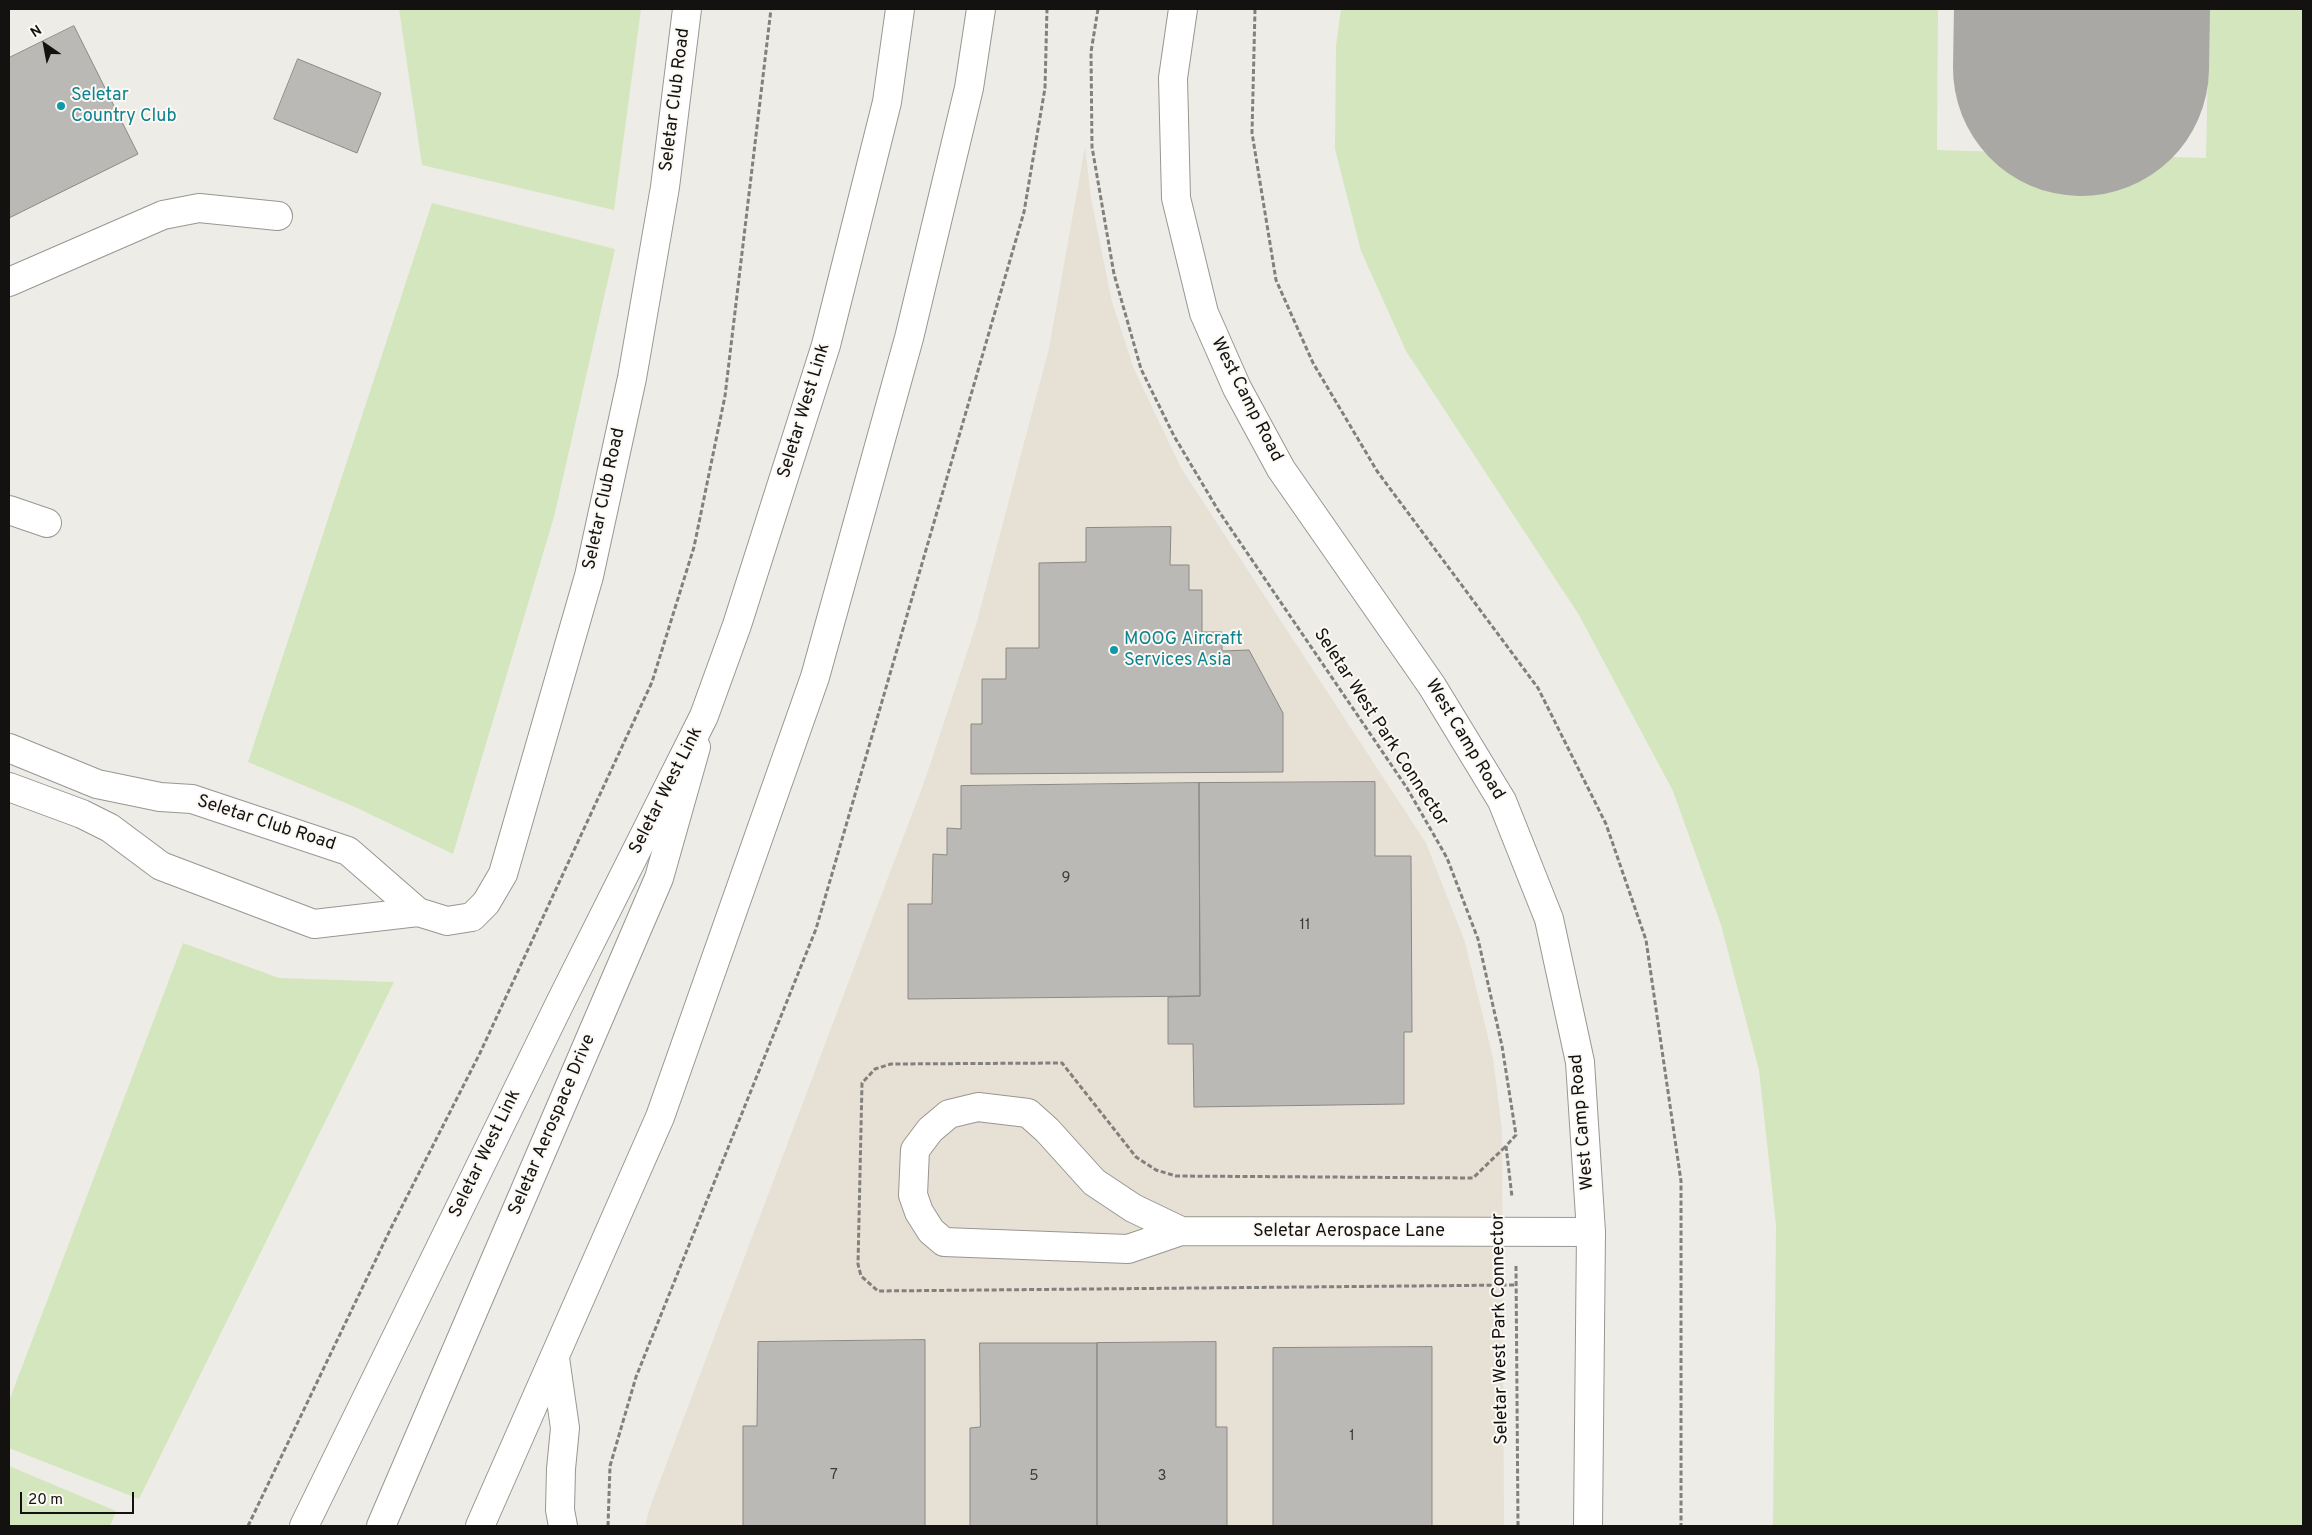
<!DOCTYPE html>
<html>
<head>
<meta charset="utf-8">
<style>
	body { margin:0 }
	#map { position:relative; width:2312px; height:1535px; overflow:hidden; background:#eeece7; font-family:Overpass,sans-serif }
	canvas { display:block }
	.frame { position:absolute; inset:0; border:10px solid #131210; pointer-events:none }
	.north { position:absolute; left:20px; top:20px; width:50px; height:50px; -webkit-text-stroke:4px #fcf9f5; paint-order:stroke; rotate:327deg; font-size:14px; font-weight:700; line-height:20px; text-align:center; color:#131210 }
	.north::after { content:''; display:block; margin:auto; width:18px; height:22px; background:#131210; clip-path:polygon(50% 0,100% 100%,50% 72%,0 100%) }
	.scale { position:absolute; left:20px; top:1492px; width:114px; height:22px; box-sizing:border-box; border:2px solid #131210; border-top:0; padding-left:6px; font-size:15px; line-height:18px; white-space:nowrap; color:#131210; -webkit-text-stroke:4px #fcf9f5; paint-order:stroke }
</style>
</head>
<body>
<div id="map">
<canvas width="2312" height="1535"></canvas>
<div class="frame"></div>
<div class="north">N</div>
<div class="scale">20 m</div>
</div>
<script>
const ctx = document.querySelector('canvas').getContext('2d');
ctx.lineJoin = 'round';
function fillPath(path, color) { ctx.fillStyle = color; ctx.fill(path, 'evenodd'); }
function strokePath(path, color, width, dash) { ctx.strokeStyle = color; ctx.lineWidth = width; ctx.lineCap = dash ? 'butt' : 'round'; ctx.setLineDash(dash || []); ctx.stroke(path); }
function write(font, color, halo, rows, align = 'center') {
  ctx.font = font + ' Overpass,sans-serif'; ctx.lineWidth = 4; ctx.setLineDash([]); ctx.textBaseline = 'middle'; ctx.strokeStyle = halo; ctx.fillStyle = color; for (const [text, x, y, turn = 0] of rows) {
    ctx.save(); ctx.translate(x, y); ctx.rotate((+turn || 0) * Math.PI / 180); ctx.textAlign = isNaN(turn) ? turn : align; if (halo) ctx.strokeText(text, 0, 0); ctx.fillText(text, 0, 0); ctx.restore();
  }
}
fillPath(new Path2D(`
	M1085,147L1091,198L1112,302L1134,369L1181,468L1426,843L1465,942L1493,1058L1502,1129L1504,1526H645L650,1507L926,777L976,625L1049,348Z`), '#e7e0d5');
fillPath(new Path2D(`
	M399,9H641L614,210L422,165Z
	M1341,9H1938L1937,150L2206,158L2209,9H2303V1526H1773L1776,1225L1759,1070L1721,925L1673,791L1579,615L1406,351L1361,251L1335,149L1336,46Z
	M432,203L615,249L554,517L453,854L355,807L248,762Z
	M183,943L279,978L394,982L139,1499L9,1448V1401Z
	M9,1466L116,1511L110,1526H9Z`), '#d3e6bd');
strokePath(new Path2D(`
	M2081,68L2082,9`), '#aaa8a4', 256);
const building = new Path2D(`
	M74,26L138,154L9,218V58Z
	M298,59L381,93L357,153L274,119Z
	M1171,527L1170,565H1189V590H1202V632H1222V651L1249,650L1283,713V772L971,774V724H982V679H1006V648H1039V563L1086,562V528Z
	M1375,782V856H1411L1412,1032H1404V1104L1194,1107L1193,1044H1168V997L1200,996L1199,783Z
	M1199,783L1200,996L908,999V904H932L933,854L947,855V828L961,829V786Z
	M925,1340V1526H743V1426H757L758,1342Z
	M1216,1342V1427H1227V1526H1097V1343Z
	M980,1343H1097V1526H970V1428L980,1427Z
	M1432,1347V1526H1273V1348Z`);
fillPath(building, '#bbb9b5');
strokePath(building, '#8b8985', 1);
const minor = new Path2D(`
	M1183,9L1173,78L1176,198L1204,313L1237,388L1281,469L1432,686L1502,801L1549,919L1580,1062L1591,1232L1588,1526
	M9,282L163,215L199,208L278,216
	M9,510L47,523
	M9,748L97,784L160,797L192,799L348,851L418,912L447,921L472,917L486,903L503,874L589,576L632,378L665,187L687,9
	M9,787L82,814L110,828L161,866L314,924L418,912
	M1181,1231L1133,1208L1094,1182L1047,1130L1028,1113L978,1107L949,1114L930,1130L915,1150L913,1195L919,1212L931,1231L944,1242L1128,1249L1181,1231L1591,1232
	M381,1526L659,878L696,747`);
const major = new Path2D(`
	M555,1358L565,1428L561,1469L560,1510L563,1526
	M304,1526L561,1001L704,716L737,625L826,345L887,102L900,9
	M480,1526L660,1117L815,677L909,338L969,88L981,9`);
strokePath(minor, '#999692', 30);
strokePath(major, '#999692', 30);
strokePath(new Path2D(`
	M1098,9L1091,52L1092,147L1114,274L1141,369L1174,436L1218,510L1407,788L1447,858L1478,939L1502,1046L1516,1135L1506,1146L1512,1197
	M1255,9L1252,133L1276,280L1313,363L1377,471L1538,688L1606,824L1646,940L1681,1181V1526
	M1505,1147L1473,1178L1176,1176L1156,1170L1136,1157L1062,1063L891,1064L875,1069L862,1083L858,1264L861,1276L878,1291L1516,1285
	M1516,1266L1518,1526
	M248,1526L391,1228L480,1053L652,682L694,547L725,396L771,9
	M608,1526L610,1466L636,1377L816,929L1024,212L1045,88L1047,9`), '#82807d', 3, [5, 2.5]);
strokePath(minor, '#fff', 28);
strokePath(major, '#fff', 28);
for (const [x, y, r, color] of [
	[61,106,5,"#0f9aa8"],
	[1114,650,5,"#0f9aa8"]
]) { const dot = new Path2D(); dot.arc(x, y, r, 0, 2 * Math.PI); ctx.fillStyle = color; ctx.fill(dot); strokePath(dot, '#fcf9f5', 2); }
write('15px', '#3d3c39', null, [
	["9",1066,879],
	["11",1305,926],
	["1",1352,1437],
	["7",834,1476],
	["5",1034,1477],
	["3",1162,1477]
]);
write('18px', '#0d838f', '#fcf9f5', [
	["Seletar",71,96],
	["Country Club",71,117],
	["MOOG Aircraft",1124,640],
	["Services Asia",1124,661]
], 'left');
write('18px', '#131210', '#fcf9f5', [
	["Seletar Club Road",676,100,-83],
	["West Camp Road",1246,400,63],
	["Seletar West Link",805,411,-73],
	["Seletar Club Road",605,499,-78],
	["Seletar West Park Connector",1380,728,57],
	["West Camp Road",1464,740,59],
	["Seletar West Link",667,791,-63],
	["Seletar Club Road",266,824,18],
	["West Camp Road",1583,1122,-95],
	["Seletar Aerospace Drive",553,1125,-67],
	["Seletar West Link",486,1154,-64],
	["Seletar Aerospace Lane",1349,1232],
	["Seletar West Park Connector",1501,1329,-91]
]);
</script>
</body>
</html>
